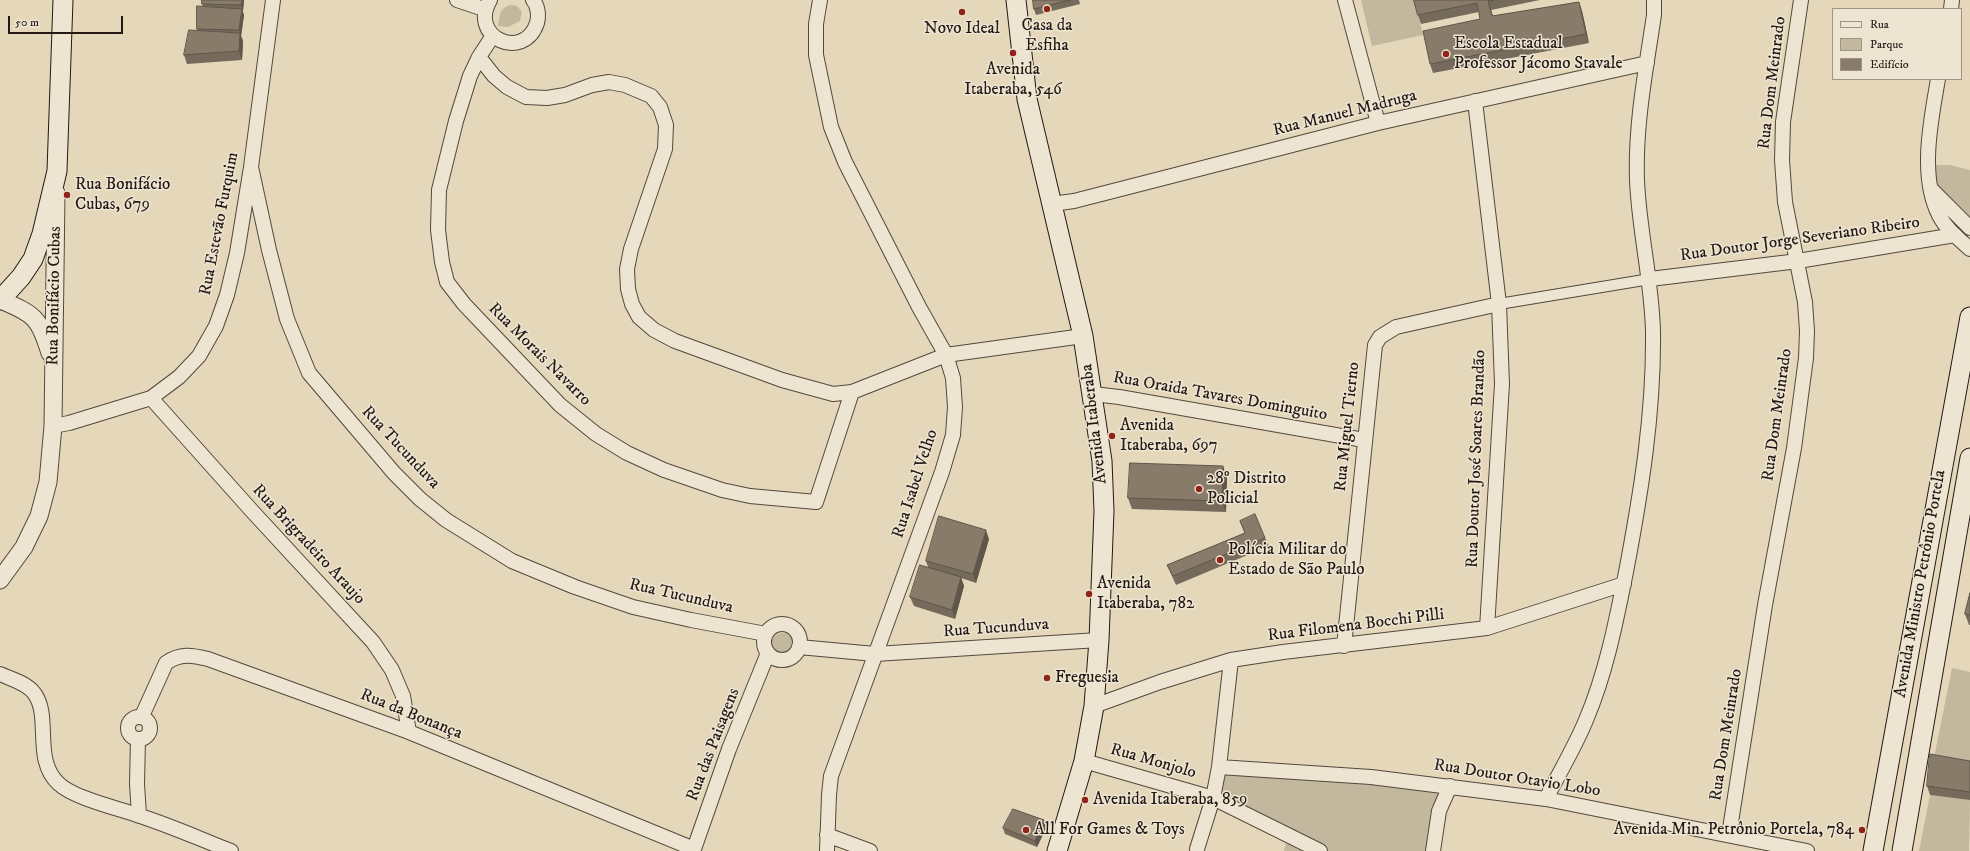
<!DOCTYPE html>
<html>
<head>
<meta charset="utf-8">
<style>
	body { margin:0 }
	#map { position:relative; width:1970px; height:851px; overflow:hidden; background:#e4d7ba; font-family:"IM FELL DW Pica",serif }
	canvas { display:block }
	.legend { position:absolute; left:1832px; top:8px; width:130px; height:72px; box-sizing:border-box; background:#ede5d2; border:1px solid #9d9386; margin:0; padding:5px 7px; list-style:none; font-size:12px; color:#241814 }
	.legend li { display:flex; align-items:center; gap:8px; height:20px }
	.legend b { width:20px; border:1px solid #9d9386 }
	.scale { position:absolute; left:8px; top:16px; width:115px; height:18px; box-sizing:border-box; border:2px solid #241814; border-top:0; padding-left:5px; font-size:12px; line-height:14px; white-space:nowrap; color:#241814; -webkit-text-stroke:3px #ede5d2; paint-order:stroke }
</style>
</head>
<body>
<div id="map">
<canvas width="1970" height="851"></canvas>
<ul class="legend">
<li><b style="height:5px;background:#ede5d2"></b>Rua</li>
<li><b style="height:11px;background:#c3b79e"></b>Parque</li>
<li><b style="height:11px;background:#887b6a"></b>Edifício</li>
</ul>
<div class="scale">50 m</div>
</div>
<script>
const ctx = document.querySelector('canvas').getContext('2d');
ctx.lineJoin = 'round';
function fillPath(path, color) { ctx.fillStyle = color; ctx.fill(path, 'evenodd'); }
function strokePath(path, color, width, dash) { ctx.strokeStyle = color; ctx.lineWidth = width; ctx.lineCap = dash ? 'butt' : 'round'; ctx.setLineDash(dash || []); ctx.stroke(path); }
function write(font, color, halo, rows, align = 'center') {
  ctx.font = font + ' "IM FELL DW Pica",serif'; ctx.lineWidth = 3; ctx.setLineDash([]); ctx.textBaseline = 'middle'; ctx.strokeStyle = halo; ctx.fillStyle = color; for (const [text, x, y, turn = 0] of rows) {
    ctx.save(); ctx.translate(x, y); ctx.rotate((+turn || 0) * Math.PI / 180); ctx.textAlign = isNaN(turn) ? turn : align; if (halo) ctx.strokeText(text, 0, 0); ctx.fillText(text, 0, 0); ctx.restore();
  }
}
fillPath(new Path2D(`
	M1361,0H1415L1423,35L1372,46Z
	M511,5L517,6L522,12L520,21L508,27L498,26C500,15 499,8 511,5Z
	M1929,165H1950L1970,170V231L1936,188Z
	M771 645a12 12 0 1 1 24 0a12 12 0 1 1-24 0Z
	M1952,668L1970,672V769L1933,763Z
	M1219,767L1450,786L1433,851H1284L1288,835L1213,798Z
	M1930,795L1970,800L1969,851H1919Z`), '#c3b79e');
const pedestrian = new Path2D(`
	M1499,304L1650,279`);
const minor = new Path2D(`
	M457,0L484,9
	M490,0C468,38 524,62 537,23C539,16 538,6 533,0
	M820,0L816,24V55L831,127L845,162L919,307L946,355L953,378L955,407L953,435L942,472L831,776L829,795L827,851
	M1345,0L1378,123
	M1951,9L1952,0
	M492,37L479,57L470,76L456,121L439,190L438,230L442,262L447,282L464,304L560,405L596,434L627,453L664,470L722,490L750,496L816,502L852,392
	M479,57L494,76L507,87L526,97L547,98L565,95L592,85L609,82L625,85L651,96L660,107L666,125L665,149L631,249L627,269L628,289L632,304L639,317L654,330L675,341L782,380L833,394L852,392L946,355L1083,336
	M1938,79C1931,120 1919,176 1939,215C1946,229 1959,239 1970,249
	M1475,101L1499,304L1502,384L1487,628
	M251,167L269,250L287,319L309,373L394,473L420,499L446,520L512,561L575,587L633,607L691,620L766,634
	M1932,190L1970,228
	M1052,204L1074,201L1378,123L1647,63
	M1650,279L1798,261L1955,235
	M1093,394L1119,397L1364,440
	M151,398L252,511L373,642L392,670L403,696L409,732
	M53,426L69,423L151,398L179,377L199,356L216,326L227,295L237,253L251,167L273,0
	M764 642a18 18 0 1 1 36 0a18 18 0 1 1-36 0Z
	M1344,646L1375,345L1380,337L1396,327L1499,304
	M799,647L875,654L1099,640
	M0,674C11,679 27,683 34,693C52,716 32,760 59,784C74,798 117,808 137,815C169,825 200,839 231,851
	M1094,706L1160,682L1231,660L1283,652L1487,628L1624,584
	M142,716L166,663C180,653 192,655 208,659L409,732L694,849L729,749L768,653
	M128 728a11 11 0 1 1 22 0a11 11 0 1 1-22 0Z
	M138,739L137,784L139,815
	M1084,761L1213,798L1320,851
	M1219,767L1371,777L1546,799L1807,851
	M1546,799C1559,773 1575,747 1586,720C1606,673 1616,622 1626,572C1641,493 1654,413 1653,332C1652,281 1639,231 1637,180C1635,125 1646,69 1654,15V0
	M827,835L870,851
	M1729,835L1765,605L1794,448L1806,358L1807,331L1805,302L1785,202L1782,160L1783,122L1801,0
	M1197,849L1213,798L1219,767L1231,660
	M1433,851L1439,811L1450,786`);
const tertiary = new Path2D(`
	M1,300C35,315 39,317 50,353
	M0,580L24,547L39,516L48,482L53,426L56,193`);
const secondary = new Path2D(`
	M1016,0L1027,99L1083,336L1102,461L1104,511L1099,640L1094,706L1084,761L1057,851
	M0,300L21,277L33,259L42,234L57,171L63,0
	M1873,851L1970,317
	M1902,851L1970,458`);
strokePath(pedestrian, '#54483e', 12);
strokePath(minor, '#54483e', 16);
strokePath(tertiary, '#54483e', 19);
strokePath(secondary, '#241814', 21);
strokePath(pedestrian, '#ede5d2', 10);
strokePath(minor, '#ede5d2', 14);
strokePath(tertiary, '#ede5d2', 17);
strokePath(secondary, '#ede5d2', 19);
fillPath(new Path2D(`
	M202,0H244L243,11H242L244,15L241,36L243,41L242,60L187,64L184,55L198,31L197,29L203,7L202,4Z
	M1033,0H1079L1080,4L1036,15L1034,9Z
	M1414,0H1540L1491,10L1493,16L1579,2L1582,11L1589,43L1433,73L1430,64L1480,19L1479,12L1421,24L1418,15Z
	M1227,477L1226,512L1132,509L1128,498Z
	M1240,521L1265,538L1269,546L1176,585L1167,565L1245,533Z
	M989,539L976,583L961,578L964,586L955,619L914,606L910,597L928,567L926,561Z
	M1970,593V625H1969L1965,614Z
	M1970,761V800L1930,795L1927,786Z
	M1044,820L1047,826L1037,847L1005,834L1003,828Z`), '#756a5b');
fillPath(new Path2D(`
	M242,0H244L243,11L241,5Z
	M1488,1L1491,10L1495,25L1492,16Z
	M1579,2L1582,11L1589,43L1586,34Z
	M242,9L244,15L241,36L239,30Z
	M240,33L243,41L242,60L239,51Z
	M1223,466L1227,477L1226,512L1222,501Z
	M986,530L989,539L976,583L973,574Z
	M961,577L964,586L955,619L952,610Z
	M1044,820L1047,826L1037,847L1035,841Z`), '#5f564a');
const building = new Path2D(`
	M202,0H242L241,5L202,4Z
	M1033,0H1070L1034,9Z
	M1414,0H1495L1488,1L1492,16L1579,2L1586,34L1430,64L1423,31L1480,19L1477,3L1418,15Z
	M197,6L242,9L239,30L197,29Z
	M189,30L240,33L239,51L184,55Z
	M1130,463L1223,466L1222,501L1128,498Z
	M1255,514L1265,538L1173,576L1167,565L1245,533L1240,521Z
	M939,516L986,530L973,574L926,561Z
	M920,565L961,577L952,610L910,597Z
	M1970,593V615L1965,614Z
	M1930,754L1970,761V792L1927,786Z
	M1013,809L1044,820L1035,841L1003,828Z`);
fillPath(building, '#887b6a');
strokePath(building, '#5f564a', 1);
for (const [x, y, r, color] of [
	[1047,9,4,"#8f2418"],
	[962,12,4,"#8f2418"],
	[1013,53,4,"#8f2418"],
	[1446,54,4,"#8f2418"],
	[67,195,4,"#8f2418"],
	[1112,436,4,"#8f2418"],
	[1199,489,4,"#8f2418"],
	[1220,560,4,"#8f2418"],
	[1089,594,4,"#8f2418"],
	[1047,678,4,"#8f2418"],
	[1085,800,4,"#8f2418"],
	[1026,830,4,"#8f2418"],
	[1862,830,4,"#8f2418"]
]) { const dot = new Path2D(); dot.arc(x, y, r, 0, 2 * Math.PI); ctx.fillStyle = color; ctx.fill(dot); strokePath(dot, '#ede5d2', 1.5); }
write('17px', '#241814', '#ede5d2', [
	["Casa da",1047,26,"center"],
	["Esfiha",1047,46,"center"],
	["Novo Ideal",962,29,"center"],
	["Escola Estadual",1454,44],
	["Professor Jácomo Stavale",1454,64],
	["Avenida",1013,70,"center"],
	["Itaberaba, 546",1013,90,"center"],
	["Rua Bonifácio",75,185],
	["Cubas, 679",75,205],
	["Avenida",1120,426],
	["Itaberaba, 697",1120,446],
	["28º Distrito",1207,479],
	["Policial",1207,499],
	["Polícia Militar do",1228,550],
	["Estado de São Paulo",1228,570],
	["Avenida",1097,584],
	["Itaberaba, 782",1097,604],
	["Freguesia",1055,678],
	["Avenida Itaberaba, 859",1093,800],
	["All For Games & Toys",1034,830],
	["Avenida Min. Petrônio Portela, 784",1854,830,"right"]
], 'left');
write('17px', '#241814', '#ede5d2', [
	["Rua Dom Meinrado",1773,83,-83],
	["Rua Manuel Madruga",1345,114,-14],
	["Rua Estevão Furquim",220,224,-79],
	["Rua Doutor Jorge Severiano Ribeiro",1800,240,-8],
	["Rua Bonifácio Cubas",55,296,-89],
	["Rua Morais Navarro",539,355,45],
	["Rua Oraida Tavares Dominguito",1220,397,10],
	["Rua Dom Meinrado",1778,415,-82],
	["Avenida Itaberaba",1095,424,-97],
	["Rua Miguel Tierno",1348,427,-84],
	["Rua Tucunduva",400,448,47],
	["Rua Doutor José Soares Brandão",1477,459,-88],
	["Rua Isabel Velho",916,484,-72],
	["Rua Brigradeiro Araujo",308,545,47],
	["Avenida Ministro Petrônio Portela",1921,584,-80],
	["Rua Tucunduva",681,597,13],
	["Rua Filomena Bocchi Pilli",1356,626,-7],
	["Rua Tucunduva",996,629,-4],
	["Rua da Bonança",411,715,22],
	["Rua Dom Meinrado",1727,735,-81],
	["Rua das Paisagens",714,745,-69],
	["Rua Monjolo",1153,762,16],
	["Rua Doutor Otavio Lobo",1517,779,9]
]);
</script>
</body>
</html>
